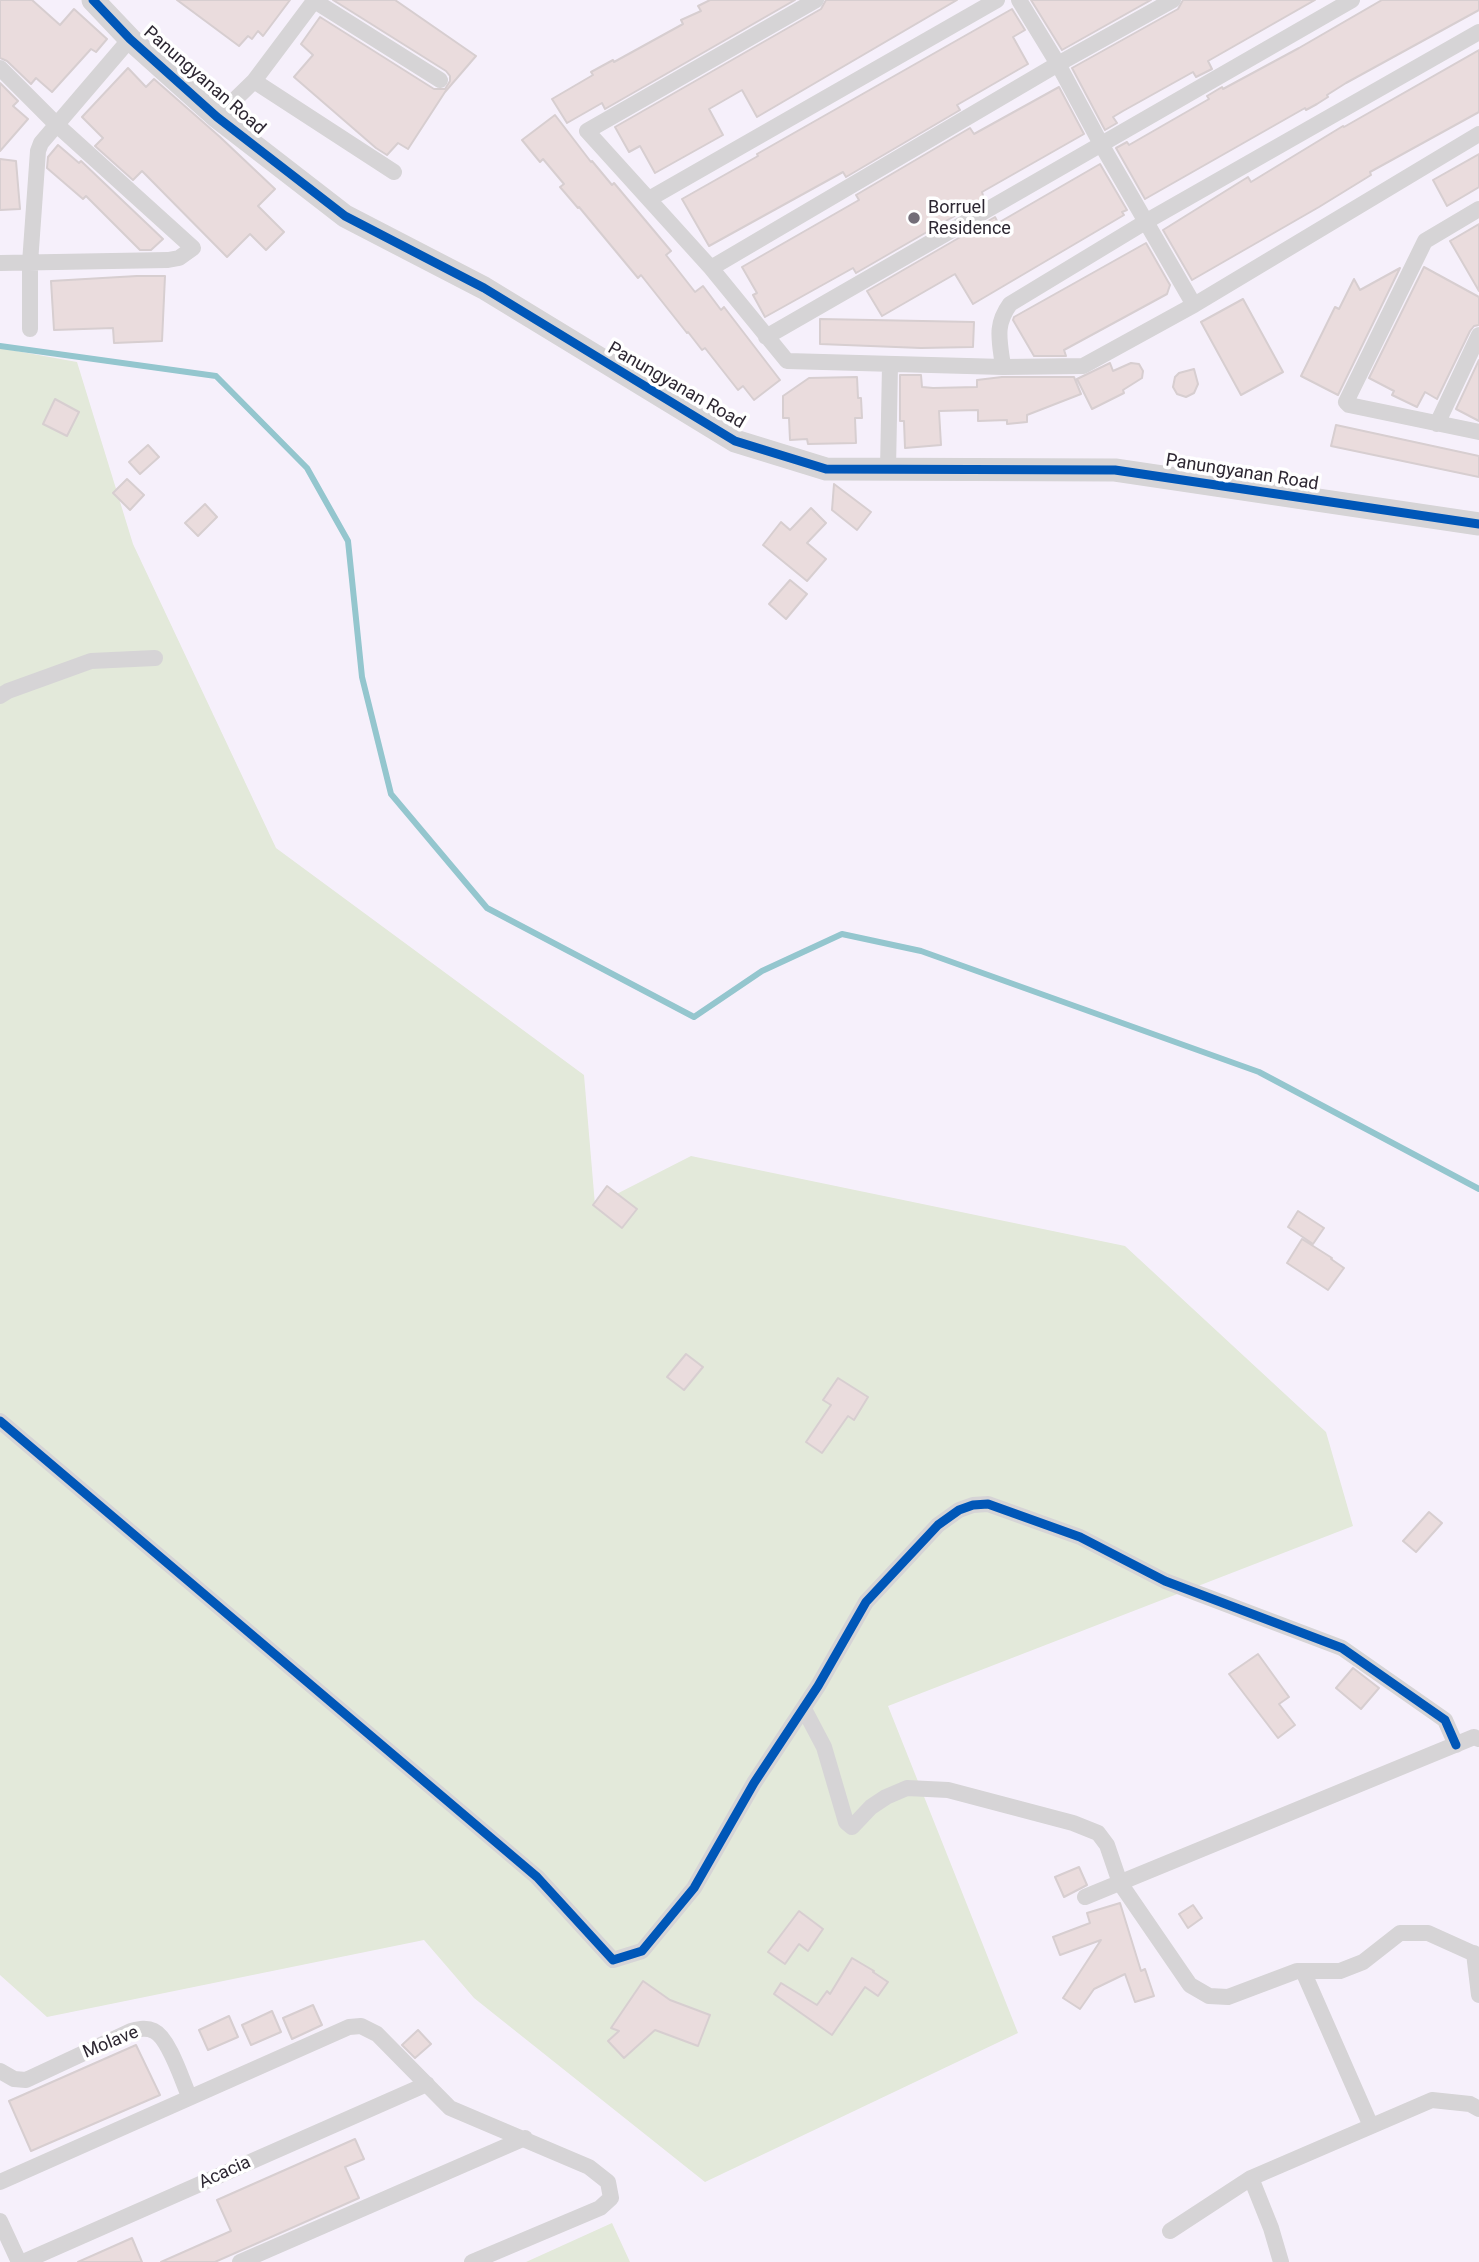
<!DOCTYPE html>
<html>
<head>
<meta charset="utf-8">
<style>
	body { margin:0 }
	canvas { display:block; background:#f6f0fb }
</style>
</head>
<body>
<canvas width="1479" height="2262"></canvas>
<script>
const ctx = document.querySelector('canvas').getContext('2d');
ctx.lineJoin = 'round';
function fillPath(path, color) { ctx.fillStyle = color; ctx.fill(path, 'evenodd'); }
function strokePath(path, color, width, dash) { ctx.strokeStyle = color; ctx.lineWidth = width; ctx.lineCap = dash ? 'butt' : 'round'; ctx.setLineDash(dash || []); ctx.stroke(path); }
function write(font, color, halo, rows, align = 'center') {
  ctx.font = font + ' Roboto,sans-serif'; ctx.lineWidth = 7; ctx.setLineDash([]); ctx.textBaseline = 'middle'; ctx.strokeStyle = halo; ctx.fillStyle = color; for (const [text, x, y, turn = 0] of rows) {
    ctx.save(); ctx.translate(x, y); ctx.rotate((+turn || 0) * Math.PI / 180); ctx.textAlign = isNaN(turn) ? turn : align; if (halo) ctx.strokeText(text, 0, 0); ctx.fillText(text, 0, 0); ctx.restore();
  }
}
fillPath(new Path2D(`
	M0,348L77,362L133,544L276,848L584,1075L595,1205L691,1156L1125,1246L1326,1432L1353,1526L888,1706L1018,2033L705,2182L474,1998L424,1940L47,2017L0,1975Z
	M612,2223L630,2262H526Z`), '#e3e9da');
strokePath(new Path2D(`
	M0,346L216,376L307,468L348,541L362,677L391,794L487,908L694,1017L762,971L842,934L921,951L1259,1072L1479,1189`), '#94c6ce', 6);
const building = new Path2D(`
	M0,0H32L60,25L74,9L107,39L96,52L91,49L52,92L36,78L31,84L7,61L0,58Z
	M177,0H290L263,36L258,31L252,39L248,36L239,46Z
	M333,0H395L476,56L445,92L408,149L398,143L387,155L376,148L294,77L313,55L301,44L320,17L434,89H445L450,81V76L446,71Z
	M710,0H795L605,109L602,103L567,123L552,99L593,75L591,72L613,60L614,62L683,24L681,20L701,11L698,6Z
	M826,0H957L757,117L742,90L709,109L723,135L655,173L640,146L629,152L615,127L821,9Z
	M1031,0H1151L1062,50Z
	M1183,0H1315L1208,61L1212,69L1196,77L1193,72L1123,111L1113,117L1117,123L1105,130L1072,68L1178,9Z
	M1382,0H1479V10L1346,83L1327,95L1328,97L1317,104L1306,110L1305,108L1145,199L1116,148L1127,142L1129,145L1209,99L1207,96L1222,87L1223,89L1299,48Z
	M1012,9L1025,30L1013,37L1028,64L957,105L960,110L846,177L843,172L709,246L682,199L758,156L757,154Z
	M1479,50V112L1370,172L1371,175L1319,207L1192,280L1163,230L1248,177L1251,182L1343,126L1344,127Z
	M128,68L146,87L154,79L220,137L275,189L258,206L284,232L266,250L250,234L227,257L142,171L133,180L95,146L103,138L82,117Z
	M0,83L18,101L13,106L28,119L0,151Z
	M1059,87L1084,134L982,192L984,199L856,273L853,268L765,317L753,295L757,293L742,267L859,200L856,195L970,128L974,134Z
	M555,115L591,162L592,161L612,185L614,183L671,251L666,255L695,292L703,286L721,310L724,307L780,380L754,400L743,386L738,390L705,348L702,350L688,332L687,333L641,275L638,278L579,207L578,208L560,187L564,184L543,159L540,162L522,140Z
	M58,145L79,163L81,161L163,239L151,250H140L86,196L83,199L47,168L48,157Z
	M1479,154V187L1447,206L1433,180Z
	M0,159L16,161L20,209L0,210Z
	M1100,164L1127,210L1122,212L1124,215L973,304L955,274L882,316L867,291L995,217L998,223Z
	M1479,224V291L1450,241Z
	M1146,243L1170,285L1167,294L1064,350L1066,356H1034L1013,320L1014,317Z
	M1424,267L1479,297V325L1474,326L1470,331L1437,399L1425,392L1417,407L1392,395L1394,391L1369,378Z
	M1400,268L1338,395L1301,376L1335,307L1339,309L1354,279L1360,290Z
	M137,276H165L162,341L114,343L113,328L54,330L51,281Z
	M1243,299L1283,372L1241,395L1201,322Z
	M820,319L974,322L973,347L921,348L820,344Z
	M1479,360V421L1456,409Z
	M1110,363L1113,371L1131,363L1139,364L1143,371L1142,378L1123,390L1124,393L1092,409L1077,379Z
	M1194,369L1198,384L1194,393L1186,397L1177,394L1173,387L1175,377L1179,373Z
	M900,375H921L922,387L933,388L977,387V380L1002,377H1074L1081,394L1027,415V422L1007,424V420L978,421V410L939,411L941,445L905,448L904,421H900Z
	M857,377L858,398H861L862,418H855L856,443L808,444L807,439L790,440L789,418H783V396L809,378Z
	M55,399L79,412L67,436L43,424Z
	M1336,425L1479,456V477L1331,446Z
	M148,445L159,457L140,474L129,462Z
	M127,479L144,495L130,510L113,493Z
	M834,484L871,512L857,530L832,510Z
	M205,504L217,517L198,536L185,523Z
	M811,508L826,523L807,543L826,559L807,581L763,545L781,522L790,530Z
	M790,580L807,594L786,619L769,604Z
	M607,1186L637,1209L622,1228L593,1205Z
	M1298,1211L1324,1228L1313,1244L1288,1227Z
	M1302,1239L1332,1258L1331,1259L1344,1268L1328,1290L1287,1263Z
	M686,1354L703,1367L684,1390L667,1377Z
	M838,1378L868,1397L854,1420L848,1416L822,1453L806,1442L831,1405L823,1400Z
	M1429,1512L1442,1523L1416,1552L1403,1541Z
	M1258,1654L1289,1697L1279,1704L1295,1725L1278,1738L1229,1674Z
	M1353,1668L1379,1688L1361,1709L1336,1688Z
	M1079,1867L1087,1885L1064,1897L1055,1877Z
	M1120,1903L1141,1971L1145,1969L1154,1996L1135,2002L1125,1974L1094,1989L1080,2009L1063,1998L1101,1940L1060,1955L1053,1937L1090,1923L1087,1913Z
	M1193,1905L1202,1918L1188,1928L1179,1914Z
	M799,1911L823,1929L808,1951L799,1944L785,1964L768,1952Z
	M852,1958L874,1971L873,1972L888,1982L878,1996L865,1987L832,2035L774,1994L781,1983L817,2005L827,1991L830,1994Z
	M643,1981L670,2000L710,2015L698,2046L655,2030L624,2058L608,2041L619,2031L611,2028Z
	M313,2005L322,2025L292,2039L283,2018Z
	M272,2011L281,2032L251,2045L242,2025Z
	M229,2016L238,2037L208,2050L199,2030Z
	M418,2030L431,2044L415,2058L402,2045Z
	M136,2045L160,2095L31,2151L9,2101Z
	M355,2139L364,2159L345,2167L359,2198L215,2262H161L231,2231L217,2200Z
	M132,2238L142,2262H78Z`);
fillPath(building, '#eadcdd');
strokePath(building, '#d7ced0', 2);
strokePath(new Path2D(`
	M313,0L440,80
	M816,0L587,131L711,268L787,361L1003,367L1083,366L1194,305L1479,134
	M1019,0L1058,64L1101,144L1194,305
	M0,68L57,125L193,248L179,258L168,260L0,263
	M254,81L394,172
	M217,117L254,81L314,1
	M649,199L997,0
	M1479,209L1425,241L1346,402L1349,405L1479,432
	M711,268L1058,64L1173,0
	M30,329V263L38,151L41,143L130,39
	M766,337L1352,0
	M1003,367C1000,341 994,326 1010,304L1147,221L1479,32
	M1437,424L1479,335
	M888,469L890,365
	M0,696L8,691L91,661L155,658
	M0,1421L537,1877L613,1960L642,1951L694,1888L754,1783L818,1686L866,1602L938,1525L959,1510L973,1505L988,1504L1080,1537L1165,1581L1342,1648L1445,1720L1456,1745
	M804,1709L824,1747L846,1822L852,1827L871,1807L886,1797L907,1788L948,1790L1073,1823L1098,1833L1107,1845L1120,1883L1190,1985L1209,1996L1228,1997L1297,1971H1340L1363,1962L1400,1933H1428L1479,1956
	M1085,1897L1474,1737L1479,1739
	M1474,1953L1479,1995
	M1303,1971L1371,2126
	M0,2071L14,2079L26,2080L131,2031C139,2029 146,2027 154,2031C169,2038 182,2080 189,2096
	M1251,2178L1271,2228L1281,2262
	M0,2182L349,2027L361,2026L377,2034L450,2108L589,2167L608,2182L611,2198L600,2208L472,2262
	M0,2221L19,2262
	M1170,2231L1251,2178L1432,2100L1470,2104L1479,2109
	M23,2262L427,2084
	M240,2262L525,2138`), '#d6d4d6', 16);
strokePath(new Path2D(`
	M93,0L130,39L217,117L345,216L484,288L735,441L826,469L1115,470L1479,524`), '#d6d4d6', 23);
strokePath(new Path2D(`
	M93,0L130,39L217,117L345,216L484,288L735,441L826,469L1115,470L1479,524
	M0,1421L537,1877L613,1960L642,1951L694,1888L754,1783L818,1686L866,1602L938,1525L959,1510L973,1505L988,1504L1080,1537L1165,1581L1342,1648L1445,1720L1456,1745`), '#0057b8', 9);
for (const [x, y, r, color] of [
	[914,218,7,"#736d78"]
]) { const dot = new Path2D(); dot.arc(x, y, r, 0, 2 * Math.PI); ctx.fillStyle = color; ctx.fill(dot); strokePath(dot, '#fff', 2.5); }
write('18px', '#2d2732', '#fff', [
	["Panungyanan Road",204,81,41],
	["Panungyanan Road",676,386,30],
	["Panungyanan Road",1242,473,9],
	["Molave",111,2043,-22],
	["Acacia",225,2173,-24]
]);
write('18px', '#2d2732', '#fff', [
	["Borruel",928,208],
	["Residence",928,229]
], 'left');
</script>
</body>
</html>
